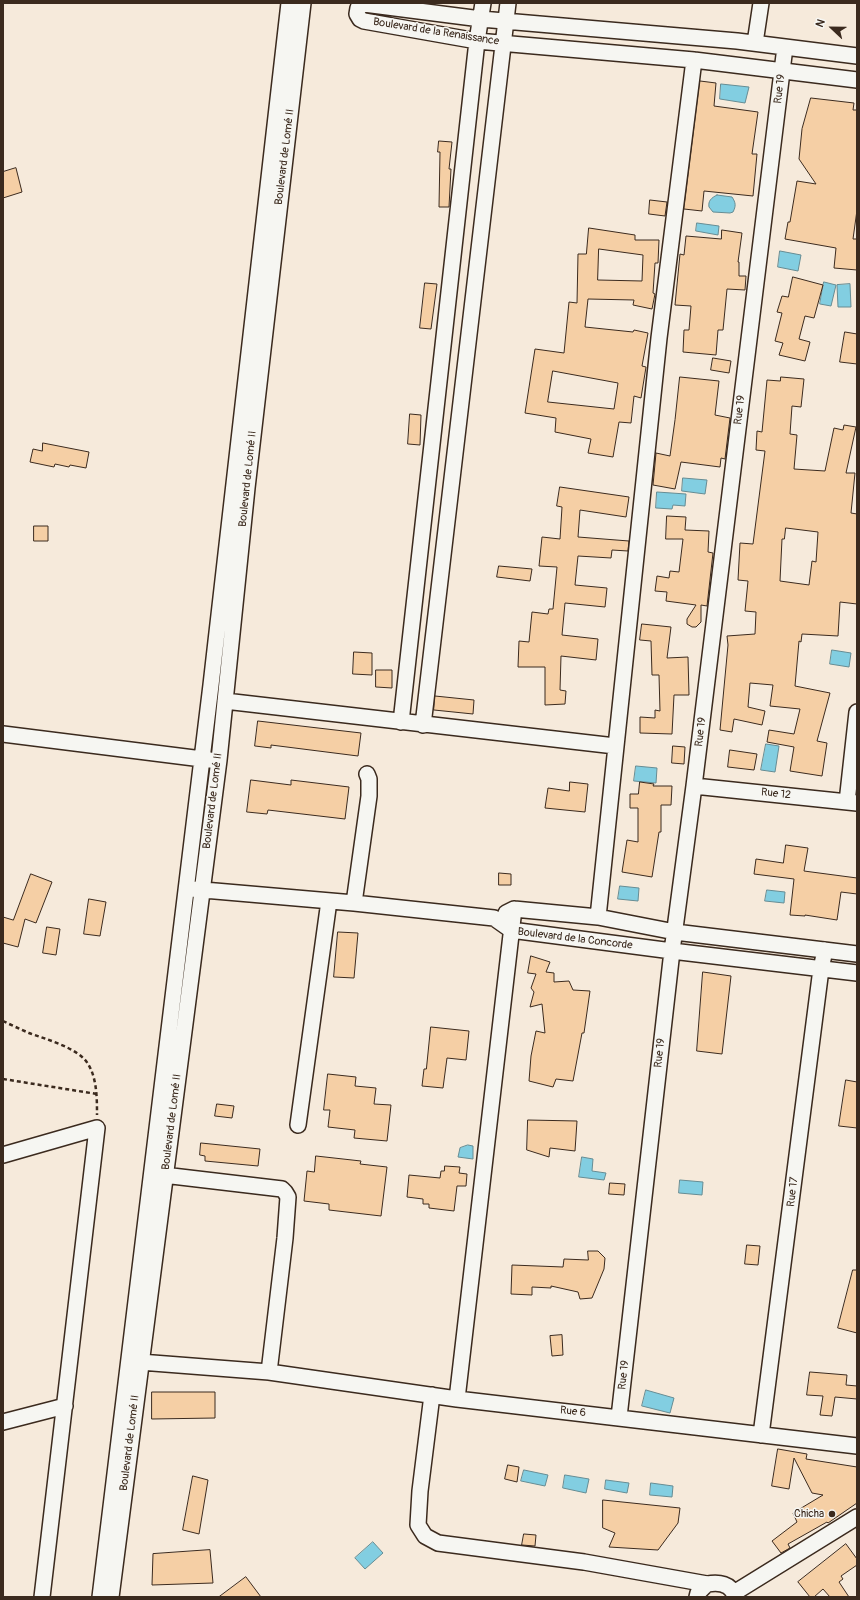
<!DOCTYPE html>
<html>
<head>
<meta charset="utf-8">
<style>
	body { margin:0 }
	#map { position:relative; width:860px; height:1600px; overflow:hidden; background:#f6eadb; font-family:Pangolin,sans-serif }
	canvas { display:block }
	.frame { position:absolute; inset:0; border:4px solid #3b2a1e; pointer-events:none }
	.north { position:absolute; left:812px; top:8px; width:40px; height:40px; -webkit-text-stroke:3px #f6f6f2; paint-order:stroke; rotate:292deg; font-size:11px; font-weight:700; line-height:16px; text-align:center; color:#3b2a1e }
	.north::after { content:''; display:block; margin:auto; width:14px; height:18px; background:#3b2a1e; clip-path:polygon(50% 0,100% 100%,50% 72%,0 100%) }
</style>
</head>
<body>
<div id="map">
<canvas width="860" height="1600"></canvas>
<div class="frame"></div>
<div class="north">N</div>
</div>
<script>
const ctx = document.querySelector('canvas').getContext('2d');
ctx.lineJoin = 'round';
function fillPath(path, color) { ctx.fillStyle = color; ctx.fill(path, 'evenodd'); }
function strokePath(path, color, width, dash) { ctx.strokeStyle = color; ctx.lineWidth = width; ctx.lineCap = dash ? 'butt' : 'round'; ctx.setLineDash(dash || []); ctx.stroke(path); }
function write(font, color, halo, rows, align = 'center') {
  ctx.font = font + ' Pangolin,sans-serif'; ctx.lineWidth = 3; ctx.setLineDash([]); ctx.textBaseline = 'middle'; ctx.strokeStyle = halo; ctx.fillStyle = color; for (const [text, x, y, turn = 0] of rows) {
    ctx.save(); ctx.translate(x, y); ctx.rotate((+turn || 0) * Math.PI / 180); ctx.textAlign = isNaN(turn) ? turn : align; if (halo) ctx.strokeText(text, 0, 0); ctx.fillText(text, 0, 0); ctx.restore();
  }
}
const water = new Path2D(`
	M721,84L749,87L745,103L720,99Z
	M717,195L732,197C736,203 736,206 733,212L730,213L713,212L709,207C708,201 711,198 717,195Z
	M697,223L719,226L718,235L696,231Z
	M780,251L801,255L798,271L778,267Z
	M824,282L836,285L831,306L820,304Z
	M850,284L851,307H838L837,285Z
	M683,478L707,480L705,494L682,491Z
	M657,492L686,494L685,506L673,505L672,509L656,508Z
	M832,650L851,653L849,667L830,664Z
	M766,744L779,746L775,772L761,770Z
	M636,766L657,768L656,783L634,781Z
	M620,886L639,888L638,901L618,899Z
	M767,890L785,892L784,903L765,901Z
	M468,1145L473,1146V1159L458,1157L460,1148Z
	M582,1157L593,1159L592,1171L606,1173L604,1180L579,1177Z
	M680,1180L703,1182L702,1195L679,1193Z
	M646,1390L674,1398L670,1413L642,1406Z
	M524,1470L548,1475L545,1486L521,1481Z
	M565,1475L589,1479L586,1493L563,1488Z
	M606,1480L629,1483L627,1493L605,1489Z
	M651,1483L673,1486L672,1497L650,1495Z
	M373,1542L383,1553L365,1569L355,1558Z`);
fillPath(water, '#82cee1');
strokePath(water, '#668c93', 1);
const building = new Path2D(`
	M700,81L716,83L714,106L758,112L752,154H757L753,196L704,191L702,211L684,209Z
	M811,98L854,103L853,110H857V210L853,239H857V270L834,268L836,248L785,239L788,222H790L797,181L816,184L799,159L802,129Z
	M439,141L452,142L449,169H451L449,207H439L440,152H438Z
	M16,168L22,192L3,198V172Z
	M650,200L667,202L665,216L649,214Z
	M589,228L635,235V240H659L658,263H655L653,293L655,294L652,309L633,305L634,300L588,299L585,327L633,332L634,330L648,333L642,366L646,367L641,398L634,396L631,423L619,422L613,457L588,453L591,439L555,432L556,418L525,413L535,349L564,353L569,302L577,303L578,254H586ZM599,249L643,255L642,281L598,280ZM553,371L618,383L614,409L548,402Z
	M722,230L742,233L738,262H739V276H746L745,290L727,289L723,330H718L716,355L683,352L684,330H689L691,306L675,305L680,254L684,255L686,236L721,239Z
	M793,277L823,285L814,318L805,316L799,339L810,342L805,361L779,355L783,343L775,341L782,313L777,312L782,296L788,297Z
	M425,283L437,284L431,329L420,328Z
	M845,332L857,334V364L840,362Z
	M713,358L731,361L729,373L711,370Z
	M680,377L719,381L715,415L730,418L725,459L721,458L720,467L681,462L675,489L653,485L656,453L670,456L675,420Z
	M781,377L804,379L801,407L792,406L790,434L797,435L794,469L825,471L834,428L843,430L844,425L856,427L846,473H855L851,513L857,514V604L840,602L838,636L802,634L801,642L799,641L795,686L830,693L817,741L827,743L822,776L790,771L794,747L767,742L769,730L794,734L800,709L770,706L773,685L750,683L748,707L765,711L762,725L734,719L732,732L720,730L728,645L727,636L755,634L756,612L745,611L748,581L738,580L740,543L753,544L765,451L756,450L757,431L762,432L767,380L780,381ZM786,528L818,532L816,562L812,561L809,585L780,581L782,539H784Z
	M410,414L421,415L420,445L408,444Z
	M43,443L89,452L86,468L70,465L69,467L55,464L54,467L30,462L33,449L42,451Z
	M560,487L629,497L626,517L580,510L578,537L629,541L628,551L612,550L611,558L578,556L575,585L607,588L605,607L565,603L562,635L598,639L596,660L561,656L560,690L566,691L565,704L545,705V667H518L519,641L529,642L532,612L548,614L549,609H553L557,567L539,566L542,537L560,539L562,507L557,506Z
	M667,516L686,517L685,530L709,531L708,552L713,553L707,606L701,605V622L696,627H692L687,624V619L696,605L666,601L667,592L655,591L657,576L669,578L670,571L679,572L683,539H666Z
	M34,526H48V541H34Z
	M499,566L532,569L530,581L497,577Z
	M642,624L671,627L667,658L688,657L689,695H674L672,734L640,733V717L655,718V710L660,711L659,675H652L651,641L640,640Z
	M354,652L372,653V675L353,674Z
	M376,670H392V688L376,687Z
	M435,696L474,700L473,714L434,710Z
	M258,721L361,733L358,756L271,745V748L255,746Z
	M673,746L685,747L684,764L672,763Z
	M730,750L757,754L754,770L728,767Z
	M251,780L291,785V780L349,787L345,819L268,810L267,814L247,812Z
	M570,782L588,784L585,812L545,808L548,788L569,791Z
	M640,782L654,784L653,786H672L671,805H661V832H659L652,877L622,872L627,840L638,842V808H630V794H638Z
	M786,845L808,848L804,871L857,878V894L841,892L837,920L805,915V916L790,915L794,879L754,874L756,859L783,863Z
	M499,873L511,874V885H499Z
	M31,874L52,882L36,923L25,919L18,947L3,943V917L13,920Z
	M89,899L106,902L100,936L84,934Z
	M47,927L60,929L56,955L43,953Z
	M338,932L358,933L354,978L334,977Z
	M531,956L550,962L546,972L554,973V982L569,981L573,990L590,991L584,1033H582L573,1081L556,1079L553,1087L529,1081L531,1056L536,1031L545,1033L542,1004L530,1007L534,992L531,988L536,974L528,973Z
	M703,972L731,976L722,1054L697,1051Z
	M431,1027L469,1031L466,1060L447,1058L443,1088L422,1086L424,1069H426Z
	M328,1074L356,1077L355,1086L376,1088L374,1104L391,1105L387,1141L354,1138L355,1130L328,1127L330,1110H324Z
	M846,1080L857,1082V1128L839,1126Z
	M217,1104L234,1106L232,1118L215,1116Z
	M528,1120L577,1121L575,1151L550,1148L549,1157L527,1150Z
	M201,1143L260,1149L258,1166L205,1161V1156L200,1155Z
	M316,1156L361,1161L360,1164L387,1167L381,1216L329,1210V1204L304,1201L307,1171L314,1172Z
	M445,1166L460,1167L459,1173L467,1174L466,1186H457L454,1211L429,1208V1204H423V1199L407,1197L409,1175L440,1178L441,1171H444Z
	M610,1183L625,1184L624,1195L609,1194Z
	M747,1245L760,1246L758,1265L745,1264Z
	M588,1251H598L605,1258L604,1269L592,1298L580,1299L578,1292L551,1286V1288L532,1287V1295L511,1294L512,1265L563,1267L564,1259L588,1260Z
	M853,1270H857V1333L838,1328Z
	M562,1335L563,1355L552,1356L550,1336Z
	M810,1372L847,1375L846,1385L857,1386V1399L835,1397L832,1416L820,1415L823,1396L807,1395Z
	M152,1392H215V1418L152,1419Z
	M778,1449L807,1454L806,1459L857,1467V1503L828,1523L827,1522L788,1544L790,1548L781,1553L772,1541L797,1522L793,1513L823,1495L812,1493L794,1458L789,1489L772,1486Z
	M508,1465L519,1467L517,1482L505,1479Z
	M193,1476L208,1480L199,1534L183,1530Z
	M603,1500L680,1508L678,1523L658,1550L609,1547L615,1533L603,1528Z
	M524,1534L536,1535L535,1546L522,1545Z
	M846,1544L857,1559V1565L841,1576L843,1579L839,1582L849,1597H830L823,1589L814,1597H810L798,1582Z
	M210,1550L213,1583L152,1585L153,1554Z
	M246,1577L261,1597H219Z`);
fillPath(building, '#f5cfa5');
strokePath(building, '#3b2a1e', 1);
const minor = new Path2D(`
	M755,43L761,3
	M857,56L737,41L481,19L364,4L358,8L357,14L360,19L364,21L477,41L694,60L857,80
	M225,701L615,746
	M401,722L477,41L483,3
	M423,725L508,3
	M3,734L210,760
	M694,786L857,803
	M847,802L857,712
	M192,889L354,903L494,918L511,930L672,951L857,973
	M354,903L369,796V779L367,774
	M506,913L514,909L598,917L675,932L857,954
	M598,917L659,338L694,60
	M298,1125L329,901
	M3,1155L97,1128L42,1597
	M155,1174L282,1189L285,1192L288,1197L285,1238L269,1372
	M140,1362L269,1372L457,1399L857,1446
	M432,1395L420,1491L418,1525L425,1536L438,1543L584,1562L707,1584C718,1582 732,1583 735,1597
	M457,1399L514,909
	M619,1417L672,951L694,786L785,47
	M3,1422L65,1406
	M761,1435L821,969L825,950
	M734,1593L857,1517
	M100,1597L211,685L289,3
	M111,1597L219,760L247,488L303,3
	M697,1597L698,1593L707,1584`);
strokePath(minor, '#3b2a1e', 18);
strokePath(new Path2D(`
	M3,1021C11,1025 20,1029 29,1033C45,1039 79,1048 88,1064C97,1078 97,1099 97,1115
	M3,1079L97,1094`), '#3b2a1e', 2.5, [4, 3]);
strokePath(minor, '#f6f6f2', 15);
for (const [x, y, r, color] of [
	[832,1514,4,"#3b2a1e"]
]) { const dot = new Path2D(); dot.arc(x, y, r, 0, 2 * Math.PI); ctx.fillStyle = color; ctx.fill(dot); strokePath(dot, '#f6f6f2', 1.5); }
write('11px', '#3b2a1e', '#f6f6f2', [
	["Boulevard de la Renaissance",436,32,9],
	["Rue 19",780,89,-83],
	["Boulevard de Lomé II",285,157,-83],
	["Rue 19",740,410,-83],
	["Boulevard de Lomé II",248,479,-84],
	["Rue 19",701,732,-83],
	["Rue 12",776,794,6],
	["Boulevard de Lomé II",213,801,-83],
	["Boulevard de la Concorde",575,939,7],
	["Rue 19",660,1053,-84],
	["Boulevard de Lomé II",172,1122,-83],
	["Rue 17",793,1192,-83],
	["Rue 19",624,1375,-84],
	["Rue 6",573,1412,6],
	["Boulevard de Lomé II",130,1443,-83]
]);
write('11px', '#3b2a1e', '#f6f6f2', [
	["Chicha",824,1514]
], 'right');
</script>
</body>
</html>
